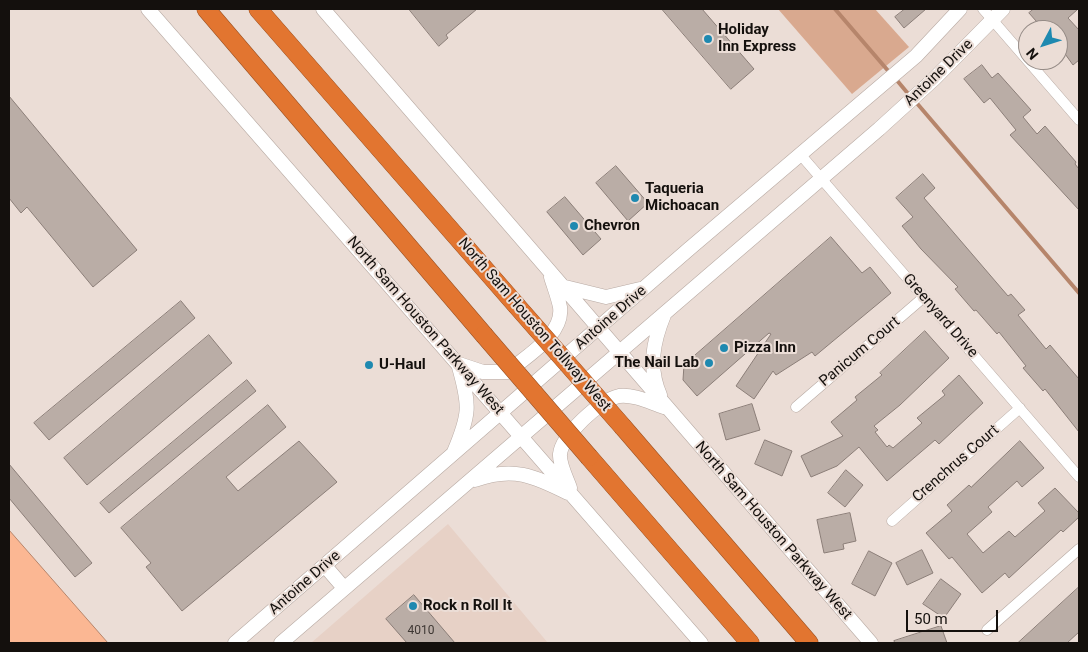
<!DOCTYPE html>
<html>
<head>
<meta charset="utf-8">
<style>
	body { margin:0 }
	#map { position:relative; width:1088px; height:652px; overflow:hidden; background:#ebddd6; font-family:Roboto,sans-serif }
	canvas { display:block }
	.frame { position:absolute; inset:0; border:10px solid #14100d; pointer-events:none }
	.north { position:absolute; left:1018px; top:20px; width:50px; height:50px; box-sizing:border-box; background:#ebddd6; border:1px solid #958b86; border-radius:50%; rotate:230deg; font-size:14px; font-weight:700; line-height:20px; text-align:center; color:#14100d }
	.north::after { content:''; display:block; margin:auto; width:18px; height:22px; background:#1e89b0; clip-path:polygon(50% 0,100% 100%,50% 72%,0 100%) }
	.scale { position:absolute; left:906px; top:610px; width:92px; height:22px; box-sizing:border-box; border:2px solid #14100d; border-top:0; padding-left:6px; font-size:15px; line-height:18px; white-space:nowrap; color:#14100d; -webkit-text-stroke:4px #ebddd6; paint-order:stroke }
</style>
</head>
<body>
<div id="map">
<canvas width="1088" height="652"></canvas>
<div class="frame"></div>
<div class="north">N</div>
<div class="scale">50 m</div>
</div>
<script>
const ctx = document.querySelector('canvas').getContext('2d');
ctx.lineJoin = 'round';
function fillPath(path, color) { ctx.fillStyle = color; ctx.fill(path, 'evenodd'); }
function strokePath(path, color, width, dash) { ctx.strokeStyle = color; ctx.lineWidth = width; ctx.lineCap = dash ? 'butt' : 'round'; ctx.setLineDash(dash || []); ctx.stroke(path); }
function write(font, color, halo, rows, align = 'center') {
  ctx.font = font + ' Roboto,sans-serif'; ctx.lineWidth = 4; ctx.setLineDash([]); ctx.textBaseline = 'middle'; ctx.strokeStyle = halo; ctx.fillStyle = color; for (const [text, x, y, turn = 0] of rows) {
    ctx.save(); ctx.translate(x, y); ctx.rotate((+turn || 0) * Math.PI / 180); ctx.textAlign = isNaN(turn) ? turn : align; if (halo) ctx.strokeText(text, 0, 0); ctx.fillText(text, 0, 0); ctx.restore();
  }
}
fillPath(new Path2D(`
	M448,524L548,643H311Z`), '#e7d1c6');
fillPath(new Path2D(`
	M778,9H875L909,47L852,94Z`), '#d9a98f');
const water = new Path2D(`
	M9,530L108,643H9Z`);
fillPath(water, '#fbb793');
strokePath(water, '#b6856b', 1);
strokePath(new Path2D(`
	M835,9L890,73
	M895,78L910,96
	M915,101L1079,293`), '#b6856b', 4);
const building = new Path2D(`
	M409,9H477L446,35L448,38L439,46Z
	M662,9H702L754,69L731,89Z
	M905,9H926L904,28L895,17Z
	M1034,9H1078L1068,18L1079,30V60L1073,65L1058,44V30H1044L1029,13Z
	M982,65L992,78L998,73L1031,110L1023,117L1037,134L1045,126L1076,162L1075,164L1079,169V210L1010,135L1016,130L990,98L984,103L964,79Z
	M9,96L137,250L93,287L27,207L21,213L9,198Z
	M616,166L648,203L628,221L596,183Z
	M923,174L935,188L924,198L1008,296L1011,294L1025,310L1018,315L1046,349L1050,345L1079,379V432L1045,389L1043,391L1023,368L1026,366L999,332L997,334L976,310L974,311L955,289L958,287L921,249L902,226L913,217L896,198Z
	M565,197L601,239L583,255L547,212Z
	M831,237L862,273L870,267L891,293L815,356L812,352L776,375L773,371L754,399L736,386L771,334L769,333L697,396L683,380L684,365Z
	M181,301L195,318L49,440L34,423Z
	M925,331L949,358L900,405L874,426L878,430L875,432L887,447L889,445L893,448L922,423L917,418L945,395L942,391L959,375L983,403L939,444L935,440L887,481L859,447L837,466L811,477L801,456L843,436L831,422L857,400L855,397L882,375L880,373Z
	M209,335L232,363L87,485L64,458Z
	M247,380L256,391L109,513L100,503Z
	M752,404L760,430L726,440L719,414Z
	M268,405L286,427L226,477L238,491L299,441L337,482L182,611L146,567L151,563L121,528Z
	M765,440L792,451L782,476L755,464Z
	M1020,441L1044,468L1022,487L1017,481L988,507L992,512L967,534L983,553L1009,531L1015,537L1045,511L1038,503L1055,488L1079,513V517L1063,532L1061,530L1009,578L1005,573L982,593L952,557L949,559L926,533L952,511L947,505L969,485L971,487Z
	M9,464L92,563L75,577L9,498Z
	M846,470L863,485L845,507L828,493Z
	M850,513L856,541L843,544L844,549L824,553L817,520Z
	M922,550L933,573L907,585L896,563Z
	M869,551L892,563L875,596L852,584Z
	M941,579L961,594L944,618L923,604Z
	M1079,587V632L1067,643H1018Z
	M414,595L455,643H407L386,619Z
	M941,626L947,643H895L894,641Z`);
fillPath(building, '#baada6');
strokePath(building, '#8b7e78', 1);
const street = new Path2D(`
	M983,9L1079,120
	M800,154L1079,477
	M796,407L924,297
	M892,521L1020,408
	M987,630L1079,549`);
const secondary = new Path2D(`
	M148,9L701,643
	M323,9L871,643
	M561,286L606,297L640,289
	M459,364L483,372H508C526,356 564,335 560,307C558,297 554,287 551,277
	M660,395C648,368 653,342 664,315
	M454,452C470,414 470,406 459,367
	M475,480C513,466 534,476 568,493
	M570,488C567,479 559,464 560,454C562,435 600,400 619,396C634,394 651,403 664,407
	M325,566L344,588
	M235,643L689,249L916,56L960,9
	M281,643L879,129L934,79L1003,9`);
const highway = new Path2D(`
	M206,9L484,335
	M258,9L516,305
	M623,427L809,643
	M589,457L750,643`);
strokePath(street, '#b8aaa3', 11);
strokePath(secondary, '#b8aaa3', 15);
strokePath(highway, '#9a5224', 19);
strokePath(street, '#fff', 10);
strokePath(secondary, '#fff', 14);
strokePath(highway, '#e27530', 18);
const highwayBridge = new Path2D(`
	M516,305L623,427
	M484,335L589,457`);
strokePath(highwayBridge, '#9a5224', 19, []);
strokePath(highwayBridge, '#e27530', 18);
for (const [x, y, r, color] of [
	[708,39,5,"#1e89b0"],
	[635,198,5,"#1e89b0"],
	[574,226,5,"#1e89b0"],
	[724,348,5,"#1e89b0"],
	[709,363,5,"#1e89b0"],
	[369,365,5,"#1e89b0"],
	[413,606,5,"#1e89b0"]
]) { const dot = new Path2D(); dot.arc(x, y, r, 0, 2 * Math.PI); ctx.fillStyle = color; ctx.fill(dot); strokePath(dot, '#ebddd6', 2); }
write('12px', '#3e3733', null, [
	["4010",421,631]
]);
write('bold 15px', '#14100d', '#ebddd6', [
	["Holiday",718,30],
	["Inn Express",718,47],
	["Taqueria",645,189],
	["Michoacan",645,206],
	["Chevron",584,226],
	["Pizza Inn",734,348],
	["The Nail Lab",699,363,"right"],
	["U-Haul",379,365],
	["Rock n Roll It",423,606]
], 'left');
write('15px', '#14100d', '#ebddd6', [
	["Antoine Drive",939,73,-44],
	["Greenyard Drive",940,316,49],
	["Antoine Drive",611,318,-41],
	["North Sam Houston Tollway West",534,325,49],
	["North Sam Houston Parkway West",425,326,49],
	["Panicum Court",860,352,-40],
	["Crenchrus Court",956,464,-41],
	["North Sam Houston Parkway West",773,531,49],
	["Antoine Drive",305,583,-41]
]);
</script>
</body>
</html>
